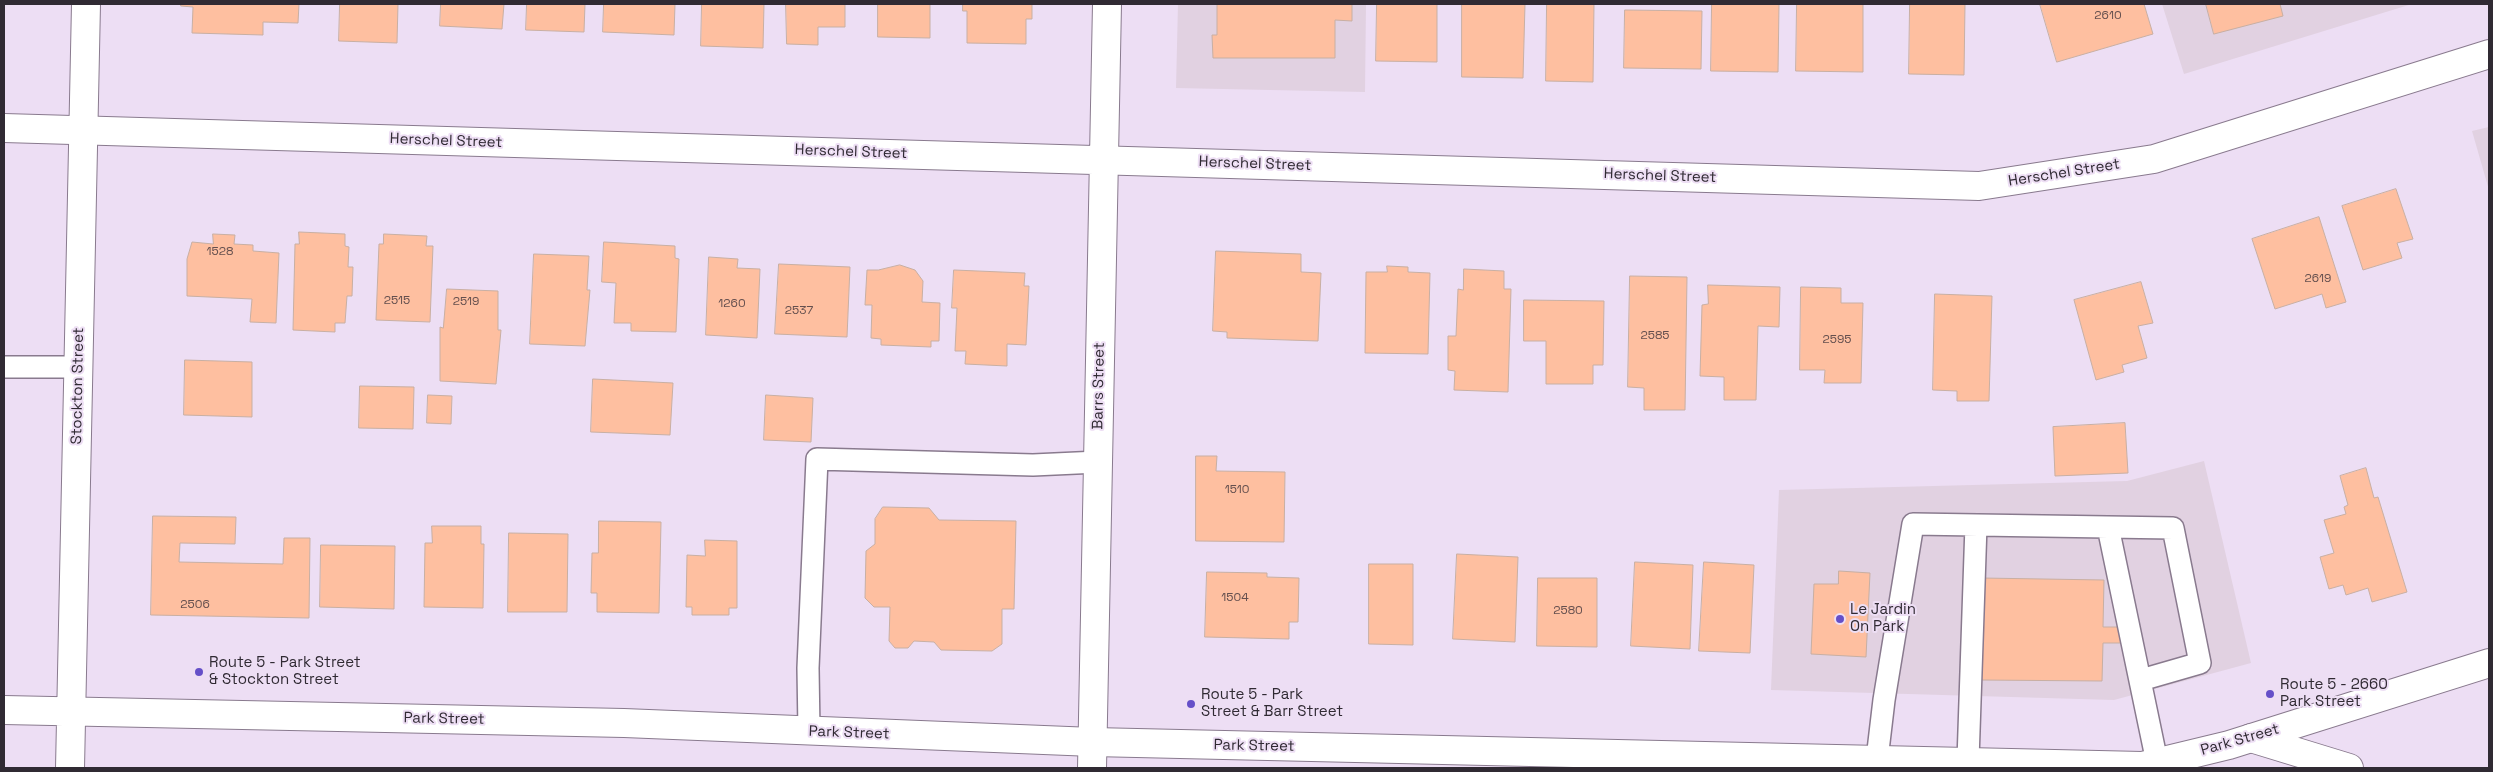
<!DOCTYPE html>
<html>
<head>
<meta charset="utf-8">
<style>
	body { margin:0 }
	#map { position:relative; width:2493px; height:772px; overflow:hidden; background:#eddef4; font-family:"Space Grotesk",sans-serif }
	canvas { display:block }
	.frame { position:absolute; inset:0; border:5px solid #302a33; pointer-events:none }
</style>
</head>
<body>
<div id="map">
<canvas width="2493" height="772"></canvas>
<div class="frame"></div>
</div>
<script>
const ctx = document.querySelector('canvas').getContext('2d');
ctx.lineJoin = 'round';
function fillPath(path, color) { ctx.fillStyle = color; ctx.fill(path, 'evenodd'); }
function strokePath(path, color, width, dash) { ctx.strokeStyle = color; ctx.lineWidth = width; ctx.lineCap = dash ? 'butt' : 'round'; ctx.setLineDash(dash || []); ctx.stroke(path); }
function write(font, color, halo, rows, align = 'center') {
  ctx.font = font + ' "Space Grotesk",sans-serif'; ctx.lineWidth = 4; ctx.setLineDash([]); ctx.textBaseline = 'middle'; ctx.strokeStyle = halo; ctx.fillStyle = color; for (const [text, x, y, turn = 0] of rows) {
    ctx.save(); ctx.translate(x, y); ctx.rotate((+turn || 0) * Math.PI / 180); ctx.textAlign = isNaN(turn) ? turn : align; if (halo) ctx.strokeText(text, 0, 0); ctx.fillText(text, 0, 0); ctx.restore();
  }
}
fillPath(new Path2D(`
	M1178,4H1366L1365,92L1176,88Z
	M2162,4H2412L2184,74Z
	M2489,127V190L2472,131Z
	M2204,461L2251,663L2114,700L1771,690L1779,490L2127,481Z`), '#e1d1e1');
const building = new Path2D(`
	M181,4H299L298,23L263,22V35L192,33L193,7L181,6Z
	M340,4H398L397,43L339,41Z
	M441,4H504L502,29L440,26Z
	M527,4H585L584,32L526,30Z
	M604,4H675L674,35L603,32Z
	M702,4H764L763,48L701,46Z
	M786,4H845V27H818V45L787,44Z
	M878,4H930V38L878,37Z
	M963,4H1032V19H1026V44L967,43V11H963Z
	M1211,4H1352V21L1335,20V58H1213L1212,35H1217V4Z
	M1377,4H1437V62L1376,61Z
	M1462,4H1525L1523,78L1462,77Z
	M1547,4H1594L1593,82L1546,81Z
	M1712,4H1779L1778,72L1711,71Z
	M1797,4H1863V72L1796,71Z
	M1910,4H1965L1964,75L1909,74Z
	M2040,4H2144L2153,34L2057,62Z
	M2206,4H2280L2283,16L2214,34Z
	M1625,10L1702,11L1701,69L1624,68Z
	M2396,189L2413,239L2397,243L2402,258L2363,270L2342,206Z
	M2319,217L2346,302L2326,308L2322,294L2275,309L2252,239Z
	M299,232L345,234V246L349,247L348,267H353L352,296H347L345,323H335V332L293,330L295,244H299Z
	M213,234L235,235L234,244L253,245V251L279,253L276,323L250,322L252,299L187,296V259L192,242L213,244Z
	M384,234L427,236L426,246H433L430,322L376,320L379,244H383Z
	M604,242L675,246V258L679,259L676,332L631,331V323H614L616,283L602,282Z
	M1216,251L1301,254V272L1321,273L1318,341L1227,338V332L1213,331Z
	M534,254L589,256L587,290H590L585,346L530,344Z
	M709,257L738,259L737,268L760,269L757,338L706,335Z
	M779,264L850,267L847,337L775,334Z
	M900,265L915,270L923,281L922,302L940,303L939,341H931V347L881,345V339L871,338L872,305H865L867,270H878Z
	M1387,266L1408,267V272L1430,273L1428,354L1365,353L1366,272H1387Z
	M1464,269L1504,271V289H1511L1508,392L1454,390L1455,371L1448,370V336H1456L1458,289L1463,290Z
	M954,270L1025,273L1024,286H1029L1026,345L1007,344V366L965,364L966,351H955L957,308H952Z
	M1630,276L1687,277L1685,410H1644V388L1628,387Z
	M2141,282L2153,323L2138,326L2147,358L2122,365L2124,372L2096,380L2074,300Z
	M1708,285L1780,287L1779,327L1758,326L1756,400H1724V377L1700,376L1702,305L1708,304Z
	M1801,287L1841,288V303H1863L1861,383H1824L1825,370H1800Z
	M447,289L498,291V330H501L496,384L440,381V327L443,328Z
	M1935,294L1992,296L1989,401H1957V391L1933,390Z
	M1524,300L1604,301L1603,365H1593V384H1546V341H1524Z
	M185,360L252,362V417L184,415Z
	M593,379L673,383L670,435L591,432Z
	M360,386L414,387L413,429L359,428Z
	M428,395L452,396L451,424L427,423Z
	M766,395L813,398L811,442L764,440Z
	M2125,423L2128,473L2055,476L2053,427Z
	M1196,456H1217L1216,471L1285,472L1284,542L1196,541Z
	M2366,468L2374,498L2378,497L2407,592L2372,602L2368,588L2346,595L2343,585L2329,589L2320,557L2334,553L2324,520L2346,514L2344,507L2348,505L2340,476Z
	M883,507L929,508L939,520L1016,521L1014,609H1002V644L992,651L941,650L934,642L914,641L908,648H895L889,641L890,607H874L865,598L866,551L875,544V519Z
	M153,516L236,517L235,544L180,543L179,562L283,564L284,538H310L309,618L151,615Z
	M599,521L661,522L659,613L597,612V593H591L592,553H598Z
	M432,526H481V544H484L483,608L424,607L425,543H432Z
	M509,533L568,534L567,612H508Z
	M705,540L737,541V608H729V615H692V607H686L687,555L705,556Z
	M321,545L395,546L394,609L320,607Z
	M1457,554L1518,557L1515,642L1453,639Z
	M1635,562L1693,565L1690,649L1631,646Z
	M1704,562L1754,565L1750,653L1699,651Z
	M1369,564H1413V645L1369,644Z
	M1839,571L1870,573L1866,657L1811,654L1814,584H1838Z
	M1207,572L1267,573V577L1299,578L1298,622H1289V639L1205,637Z
	M1538,578H1597V647L1537,646Z
	M1981,578L2104,580L2103,627H2123V643H2103L2102,681L1980,680Z`);
fillPath(building, '#febfa0');
strokePath(building, '#c8afa3', 1);
const lane = new Path2D(`
	M4,367H78
	M2108,527L2157,762
	M809,731L808,668L817,459L1033,465L1098,462
	M1877,759L1884,700L1913,524L2173,528L2200,663L2141,680
	M1968,760L1976,525`);
const street = new Path2D(`
	M4,128L1979,186L2154,159L2489,54
	M2251,738L2349,768
	M1092,768L1107,4`);
const secondary = new Path2D(`
	M4,710L624,723L1093,742L2142,766L2229,745L2489,663
	M70,768L86,4`);
strokePath(lane, '#897a8e', 24);
strokePath(street, '#897a8e', 30);
strokePath(secondary, '#897a8e', 30);
strokePath(lane, '#fff', 21);
strokePath(street, '#fff', 28);
strokePath(secondary, '#fff', 28);
for (const [x, y, r, color] of [
	[1840,619,5,"#654fc8"],
	[199,672,5,"#654fc8"],
	[2270,694,5,"#654fc8"],
	[1191,704,5,"#654fc8"]
]) { const dot = new Path2D(); dot.arc(x, y, r, 0, 2 * Math.PI); ctx.fillStyle = color; ctx.fill(dot); strokePath(dot, '#eddef4', 2); }
write('12px', '#644f4e', null, [
	["2610",2108,16],
	["1528",220,252],
	["2619",2318,279],
	["2515",397,301],
	["2519",466,302],
	["1260",732,304],
	["2537",799,311],
	["2585",1655,336],
	["2595",1837,340],
	["1510",1237,490],
	["1504",1235,598],
	["2506",195,605],
	["2580",1568,611]
]);
write('15px', '#302a33', '#eddef4', [
	["Herschel Street",446,141,2],
	["Herschel Street",851,152,2],
	["Herschel Street",1255,164,2],
	["Herschel Street",2064,173,-9],
	["Herschel Street",1660,176,2],
	["Stockton Street",78,386,-89],
	["Barrs Street",1099,386,-89],
	["Park Street",444,719,1],
	["Park Street",849,733,2],
	["Park Street",2240,740,-16],
	["Park Street",1254,746,1]
]);
write('15px', '#302a33', '#eddef4', [
	["Le Jardin",1850,610],
	["On Park",1850,627],
	["Route 5 - Park Street",209,663],
	["& Stockton Street",209,680],
	["Route 5 - 2660",2280,685],
	["Park Street",2280,702],
	["Route 5 - Park",1201,695],
	["Street & Barr Street",1201,712]
], 'left');
</script>
</body>
</html>
